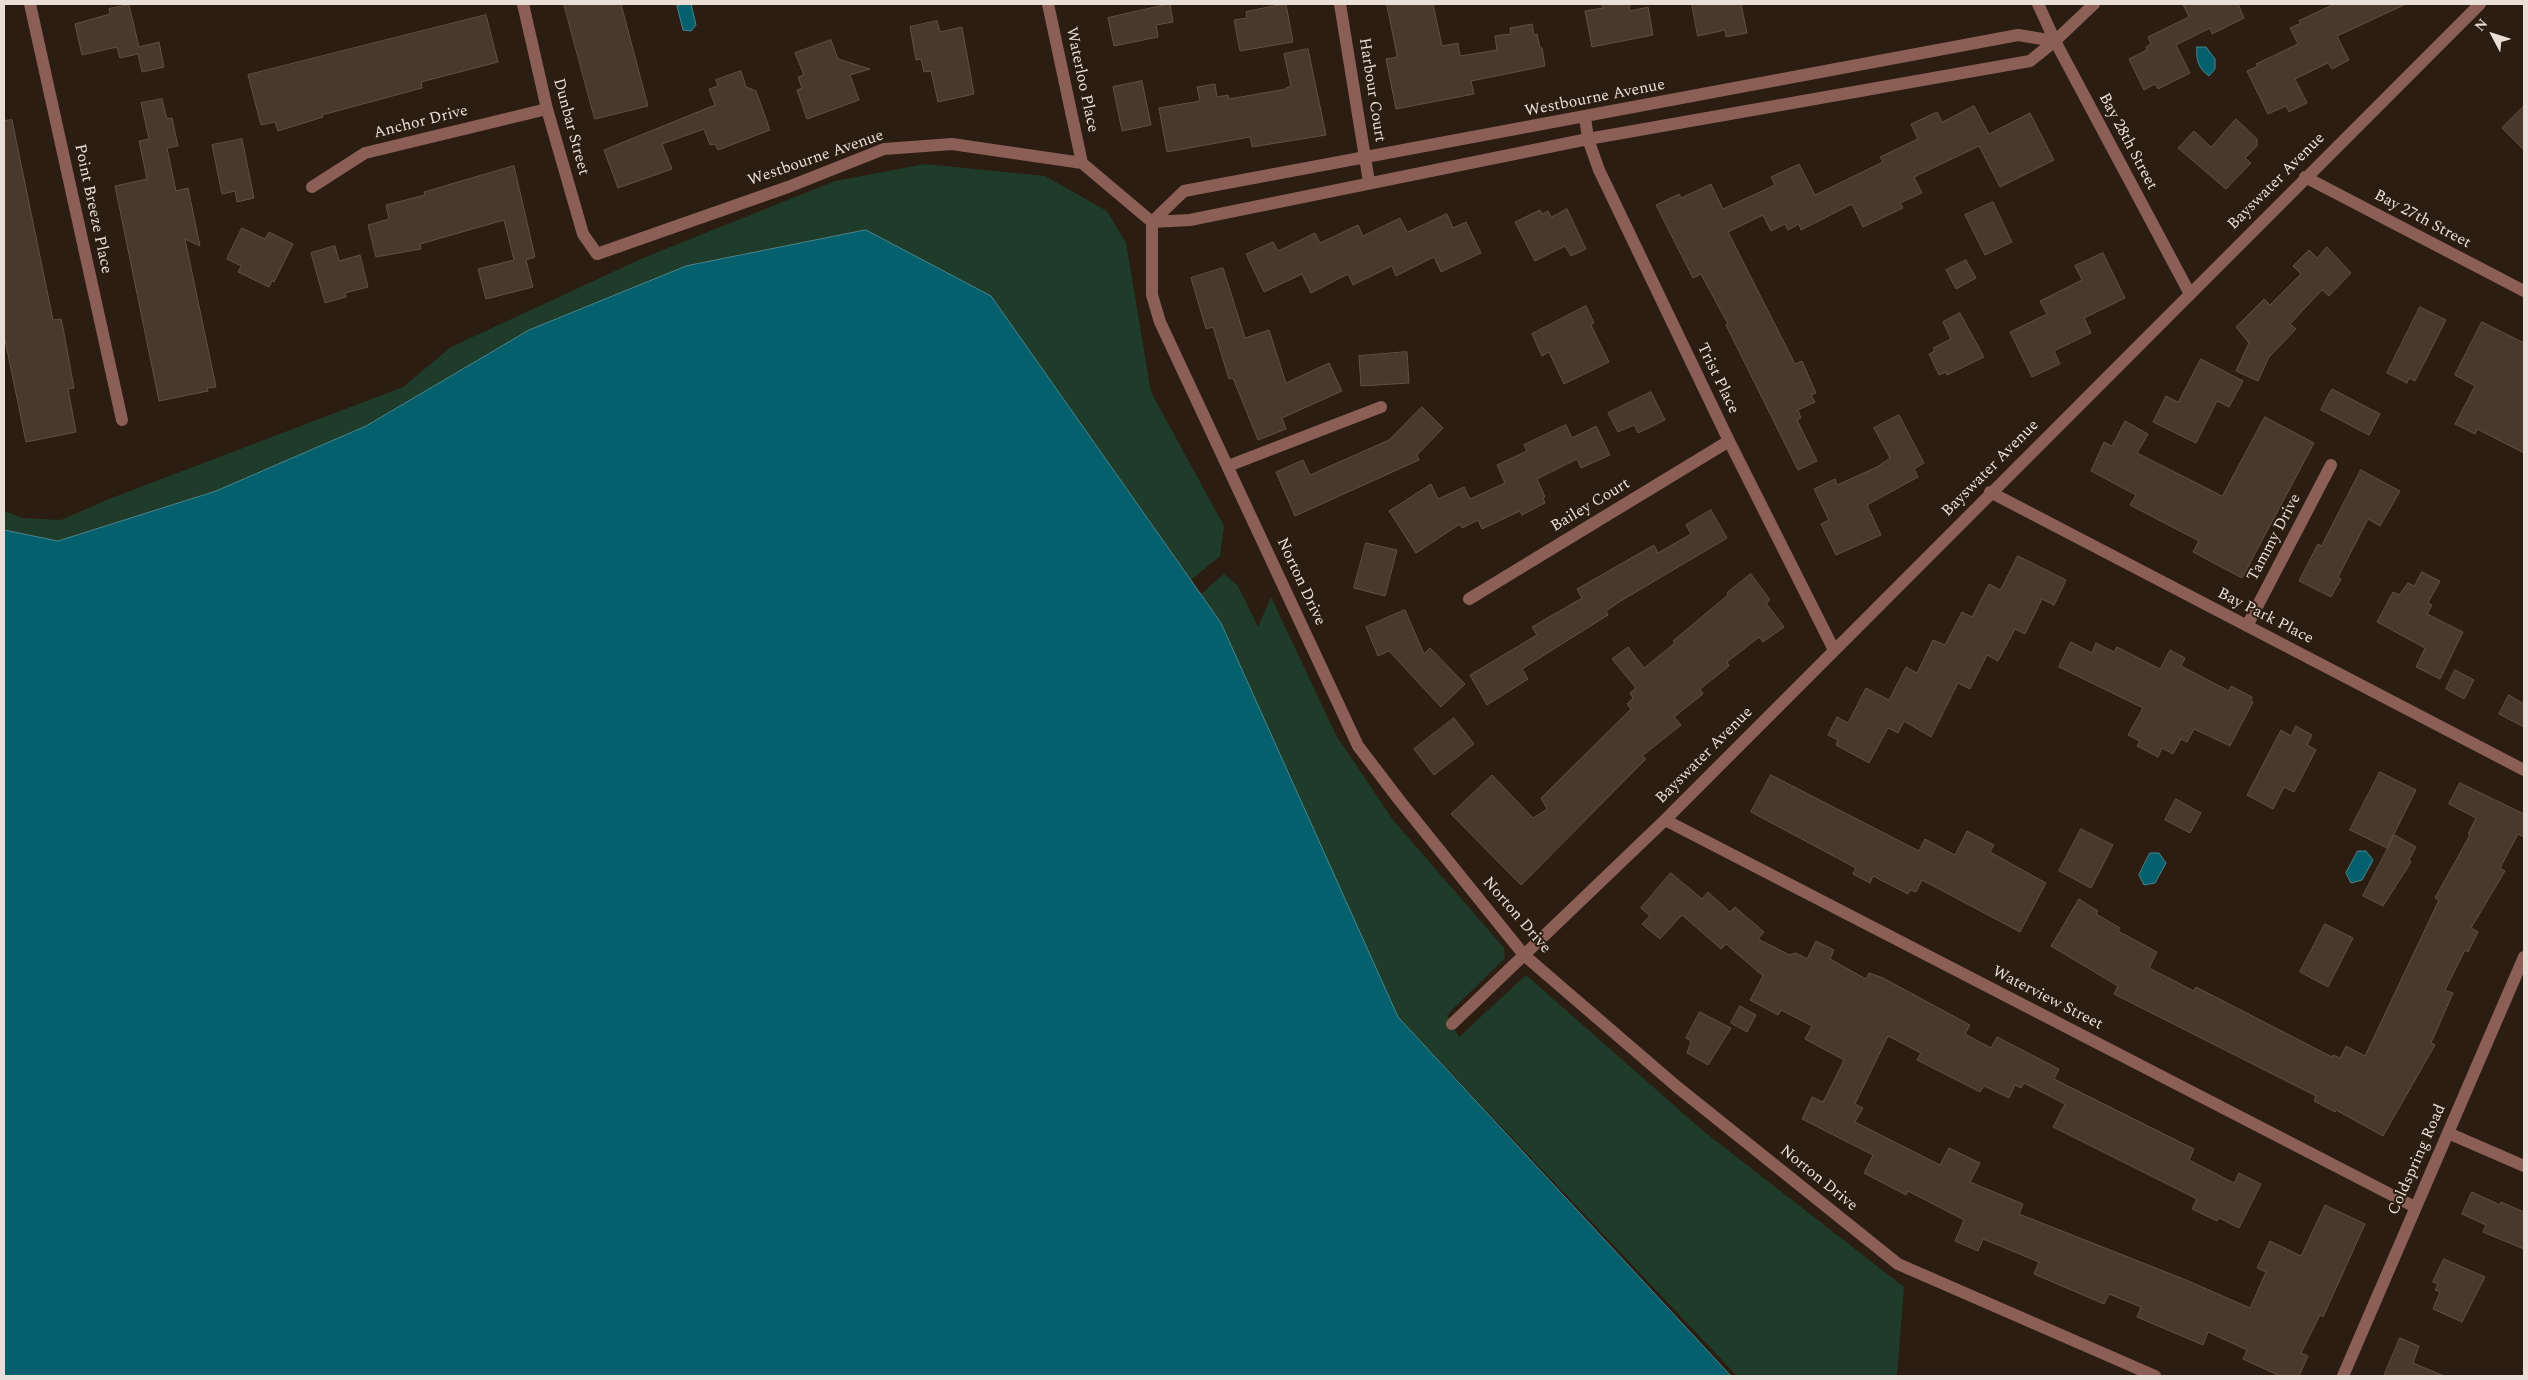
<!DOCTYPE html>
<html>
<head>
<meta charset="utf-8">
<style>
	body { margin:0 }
	#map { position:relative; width:2528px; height:1380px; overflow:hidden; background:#2b1d11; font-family:Spectral,serif }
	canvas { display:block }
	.frame { position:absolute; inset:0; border:5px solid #e9dfd7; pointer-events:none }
	.north { position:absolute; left:2468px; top:10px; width:50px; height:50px; -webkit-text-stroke:4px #2b1d11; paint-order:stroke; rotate:310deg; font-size:14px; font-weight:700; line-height:20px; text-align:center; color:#e9dfd7 }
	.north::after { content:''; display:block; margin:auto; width:18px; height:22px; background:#e9dfd7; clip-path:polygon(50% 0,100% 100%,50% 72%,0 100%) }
</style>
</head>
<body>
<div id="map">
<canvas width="2528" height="1380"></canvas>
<div class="frame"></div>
<div class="north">N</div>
</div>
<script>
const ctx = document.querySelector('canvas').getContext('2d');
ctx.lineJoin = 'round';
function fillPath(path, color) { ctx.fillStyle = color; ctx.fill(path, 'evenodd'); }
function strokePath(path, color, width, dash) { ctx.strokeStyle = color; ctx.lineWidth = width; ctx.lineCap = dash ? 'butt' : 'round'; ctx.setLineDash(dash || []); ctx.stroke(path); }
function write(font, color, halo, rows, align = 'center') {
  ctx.font = font + ' Spectral,serif'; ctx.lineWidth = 4; ctx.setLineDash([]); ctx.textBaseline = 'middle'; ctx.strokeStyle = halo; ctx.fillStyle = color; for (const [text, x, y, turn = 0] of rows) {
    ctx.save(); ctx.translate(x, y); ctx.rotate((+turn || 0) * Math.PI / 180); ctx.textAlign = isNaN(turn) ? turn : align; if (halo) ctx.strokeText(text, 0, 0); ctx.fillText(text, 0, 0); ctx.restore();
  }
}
fillPath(new Path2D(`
	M925,164L1045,176L1107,211L1126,243L1151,392L1224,526L1220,556L1191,580L991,296L686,266L529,330L366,426L216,491L58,541L4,530V511L22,518L61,520L109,499L403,387L451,347L643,258L835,181Z
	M1224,574L1238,586L1258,627L1271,597L1336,735L1393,820L1504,948L1505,958L1447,1015L1459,1037L1526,975L1702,1130L1904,1287L1897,1376H1737L1398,1017L1201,594Z`), '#1f3b2a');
const water = new Path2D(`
	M684,4H691L696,25L691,31L683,30L677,6Z
	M2197,47H2206L2215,59V69L2209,76C2198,68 2196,60 2197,47Z
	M866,230L991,296L1221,623L1398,1017L1731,1376H4V530L58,541L216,491L366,426L529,330L686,266Z
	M2358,851H2366L2373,860L2362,880L2351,883L2346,873Z
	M2150,853H2159L2166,863L2155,883L2144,885L2139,875Z`);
fillPath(water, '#05606d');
strokePath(water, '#49868d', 1);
const building = new Path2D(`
	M564,4H621L648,106L595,119Z
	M1170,4L1173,22L1156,25L1158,37L1114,46L1108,18Z
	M1286,4L1293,42L1240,51L1234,20L1247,18L1246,12Z
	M1387,4H1433L1442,46L1458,43L1460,56L1497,50L1495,36L1511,34L1510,28L1532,24L1534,35L1537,34L1540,48H1542L1545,66L1471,81L1474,94L1396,109L1386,59L1397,57Z
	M1602,4H1629L1630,11L1648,7L1653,35L1592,47L1585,11L1603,8Z
	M1692,4H1741L1747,33L1726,37L1725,30L1698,36Z
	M2183,4H2238L2244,18L2212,34L2210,28L2176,45L2190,73L2158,89L2155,84L2144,90L2129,59L2147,50L2146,47L2151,44L2148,37L2189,17Z
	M2335,4H2406L2337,36L2349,60L2332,69L2328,63L2295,79L2307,103L2289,112L2286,106L2268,114L2247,71L2258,66L2256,64L2298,44L2290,28L2301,23L2299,21Z
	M129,5L139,47L159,42L164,67L142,72L138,54L120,58L117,47L82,55L75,24L110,14L109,9Z
	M486,15L498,62L421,82L422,88L322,115L323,117L278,131L275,122L261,125L248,75Z
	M937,21L940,32L962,27L974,94L938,102L931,71L924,72L921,59L916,60L910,27Z
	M831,40L838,59L870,69L850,75L859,100L807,119L797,90L802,88L798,77L804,75L795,53Z
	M1308,49L1326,135L1252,147L1250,137L1167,152L1159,108L1200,101L1197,87L1215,84L1217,97L1228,95L1229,99L1286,89V88L1291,86L1284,54Z
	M741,71L746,87L756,91L770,130L718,150L715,144L710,145L704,129L662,144L672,169L618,188L604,150L715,105L709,89L718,86L716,80Z
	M1142,81L1151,125L1122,131L1113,87Z
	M162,99L167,119L172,118L178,146L167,148L176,191L188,188L200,246L185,239L216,387L207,388L208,391L159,401L115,186L147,179L139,141L149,139L141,103Z
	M1974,106L1989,134L2030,113L2054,160L2000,187L1979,146L1914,177L1922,193L1900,203L1903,208L1863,227L1852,204L1801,230L1799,224L1788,230L1785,224L1771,231L1763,215L1728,232L1795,364L1802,361L1816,393L1811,395L1815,402L1798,410L1801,418L1797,420L1817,461L1798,470L1726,325L1728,324L1701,274L1693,278L1656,205L1679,194L1681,198L1711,184L1723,209L1775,185L1771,177L1799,164L1815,195L1883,162L1880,157L1918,139L1911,124L1937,112L1942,122Z
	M2524,106V150L2502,128Z
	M2236,119L2257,139V146L2245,158L2251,163L2226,189L2178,148L2194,131L2211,147Z
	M12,120L53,320L61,319L64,333L74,388L68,389L76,432L26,442L4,335V121Z
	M242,139L254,198L237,202L235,191L222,194L212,145Z
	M514,166L535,257L526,260L533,287L486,299L478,269L514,260L504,220L420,244L421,249L376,257L368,225L389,219L386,205L425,195L424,192L451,184Z
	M1993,202L2012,242L1985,255L1965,215Z
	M1567,209L1586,249L1571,256L1565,246L1535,261L1515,222L1540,210L1542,214L1548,211L1551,217Z
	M1447,214L1453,228L1466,222L1481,253L1441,272L1434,257L1396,276L1392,266L1353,285L1348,274L1311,293L1302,274L1264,292L1246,254L1273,242L1278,251L1315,233L1320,243L1358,225L1363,236L1400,218L1407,232Z
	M242,228L265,239L269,232L293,244L274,282L272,281L269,287L238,272L241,266L227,259Z
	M335,246L339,261L360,255L368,287L345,293L346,297L325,303L311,253Z
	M2327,247L2351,273L2329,296L2322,290L2290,324L2296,329L2269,357L2258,381L2236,371L2249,343L2236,327L2264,299L2270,305L2301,274L2293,266L2309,250L2317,258Z
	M2103,253L2125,298L2084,318L2091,333L2054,351L2060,364L2032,377L2010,332L2047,314L2040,301L2082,280L2075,266Z
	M1966,260L1976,278L1956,289L1946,270Z
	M1223,268L1245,338L1269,330L1286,383L1329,363L1342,391L1282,418L1286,429L1258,440L1233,378L1229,379L1213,327L1206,329L1191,278Z
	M1586,306L1594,323L1591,325L1609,362L1564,384L1549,352L1542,356L1532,334Z
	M2420,307L2446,320L2415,381L2409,378L2407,383L2387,373Z
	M1960,313L1984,357L1947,375L1946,372L1939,375L1929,354L1935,351L1933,348L1951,339L1943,322Z
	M2482,322L2524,343V453L2477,429L2475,434L2455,424L2475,386L2455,375Z
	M1407,352L1409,383L1361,386L1359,356Z
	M2201,359L2243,381L2229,407L2217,401L2196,443L2153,422L2166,396L2178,402Z
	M2332,389L2380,414L2369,435L2321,410Z
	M1651,392L1665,420L1638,433L1634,425L1618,432L1608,413Z
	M1422,407L1443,428L1417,455L1419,460L1295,516L1276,472L1303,460L1310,475L1389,440Z
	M1899,415L1924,463L1914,469L1918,477L1867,505L1881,535L1836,555L1821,524L1829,520L1814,489L1835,479L1837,485L1877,467L1890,458L1874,428Z
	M2265,417L2314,443L2242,578L2193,552L2199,541L2130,505L2136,495L2091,471L2104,442L2112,446L2125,421L2148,434L2137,453L2222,496Z
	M1566,425L1572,438L1596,426L1610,455L1581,468L1577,459L1537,479L1545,497L1543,498L1545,503L1522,515L1520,511L1482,529L1478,520L1462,528L1460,524L1416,553L1389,511L1431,484L1438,499L1464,487L1470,499L1505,483L1497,465L1527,451L1524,445Z
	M2361,470L2400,491L2380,526L2368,519L2338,577L2341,579L2331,597L2299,581L2318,544L2321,546Z
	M1711,510L1727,538L1619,602L1606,611L1608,615L1522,669L1528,679L1487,705L1470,675L1537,635L1532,627L1582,598L1577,589L1654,545L1658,553L1691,534L1686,525Z
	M1366,543L1397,550L1385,596L1354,588Z
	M2018,556L2066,580L2062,589L2054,605L2042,599L2025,634L2015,629L1998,661L1987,655L1970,689L1958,683L1931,737L1904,721L1898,733L1888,728L1869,763L1836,745L1838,740L1828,735L1837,717L1848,723L1866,688L1889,700L1906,667L1917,673L1933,640L1945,645L1962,612L1972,617L1989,584L2000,590Z
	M2422,572L2440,581L2428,603L2432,605L2427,614L2463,632L2440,679L2416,667L2425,648L2377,622L2393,592L2399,595L2408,583L2414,586Z
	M1751,574L1770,600L1766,603L1784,627L1763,642L1759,637L1727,662L1729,666L1700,689L1703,694L1674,717L1681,725L1642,756L1646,759L1521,885L1451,814L1492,775L1533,818L1547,809L1541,798L1631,709L1627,704L1633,698L1630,693L1636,688L1612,659L1628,647L1644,668L1675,643L1673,641L1728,595L1727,593Z
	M1405,610L1424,654L1430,648L1465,684L1441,707L1389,651L1378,656L1366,627Z
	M2071,642L2092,653L2096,643L2114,652L2117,647L2160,669L2170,650L2185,658L2181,666L2229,691L2231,686L2252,697L2251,701L2253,702L2230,746L2194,729L2187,742L2181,739L2173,754L2162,748L2158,757L2137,746L2140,741L2128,735L2143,708L2059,667Z
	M2455,670L2474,680L2464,699L2446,689Z
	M2509,695L2524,704V727L2499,714Z
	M1454,718L1474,744L1434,775L1414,749Z
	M2296,726L2312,735L2307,745L2316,750L2294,792L2284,787L2273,809L2247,795L2281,730L2291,736Z
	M2380,772L2416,790L2387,848L2350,830Z
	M1771,775L1919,851L1925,839L1955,855L1967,831L1994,845L1990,852L2046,883L2020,932L1922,880L1916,892L1910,890L1908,894L1873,876L1870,883L1853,874L1856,868L1751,812Z
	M2460,783L2524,814V837L2518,834L2500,868L2505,871L2471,928L2478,932L2468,952L2465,950L2445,990L2453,993L2431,1043L2435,1045L2383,1136L2336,1110L2335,1112L2314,1101L2316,1096L2114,994L2118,986L2051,946L2079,899L2098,911L2096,914L2120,928L2118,931L2157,952L2149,968L2194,991L2196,987L2332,1057L2333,1055L2340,1058L2346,1046L2365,1056L2439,900L2435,898L2470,835L2468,834L2476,818L2449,804Z
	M2176,799L2201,813L2190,833L2165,820Z
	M2081,829L2113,845L2091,888L2059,871Z
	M2395,835L2416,847L2409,860L2411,862L2383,906L2363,896Z
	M1671,873L1702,899L1708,892L1730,912L1735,907L1764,932L1758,939L1790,955L1796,953L1807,959L1816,941L1834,950L1830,959L1866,979L1869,973L1883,978L1970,1025L1965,1034L1991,1048L1997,1037L2059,1069L2054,1079L2194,1149L2189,1160L2234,1183L2239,1173L2261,1184L2239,1228L2219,1218L2217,1221L2192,1209L2197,1199L2053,1127L2065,1104L2024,1083L2021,1088L2015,1085L2009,1098L1984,1086L1980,1092L1917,1060L1921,1053L1888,1036L1855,1104L1863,1108L1855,1122L1940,1165L1949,1148L1980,1163L1970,1182L2023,1204L2019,1214L2186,1280L2250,1308L2266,1272L2257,1268L2270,1241L2301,1256L2325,1205L2365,1224L2323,1317L2320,1315L2301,1353L2308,1356L2299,1376H2280L2243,1359L2247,1350L2208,1332L2203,1345L2137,1317L2141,1307L2109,1294L2104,1304L2034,1274L2039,1262L2005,1248L1983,1239L1978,1251L1955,1241L1964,1220L1908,1191L1906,1195L1864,1173L1873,1155L1802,1119L1812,1097L1823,1102L1844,1060L1805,1039L1812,1026L1781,1010L1778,1015L1750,1000L1763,976L1726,944L1721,949L1682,915L1660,939L1642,924L1650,916L1641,908Z
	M2325,924L2353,938L2328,987L2300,972Z
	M1740,1006L1756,1015L1747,1032L1731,1023Z
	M1700,1012L1731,1028L1708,1065L1687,1053L1691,1041L1686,1038Z
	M2472,1192L2500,1205L2501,1202L2524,1212V1249L2483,1232L2486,1225L2462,1214Z
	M2444,1259L2485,1277L2462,1322L2433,1309L2440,1292L2435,1290L2438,1284L2433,1282Z
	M2400,1338L2419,1346L2413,1363L2444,1376H2384Z`);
fillPath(building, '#49382c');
strokePath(building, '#615042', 1);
strokePath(new Path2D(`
	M30,4L122,420
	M523,4L547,109L583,234L597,254L788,187L884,149L952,144L1082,163L1152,222L1190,220L1588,139L2030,61L2055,41L2094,4
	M1048,4L1082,163
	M1340,4L1369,182
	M2038,4L2055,41L2190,294
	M1585,117L1588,139L1599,170L1729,441L1834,650
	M2305,177L2524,291
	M312,187L365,153L547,109
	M1152,222V295L1160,322L1358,746L1400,801L1524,955L1676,1086L1898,1264L2155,1376
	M1152,222L1184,191L2018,35L2055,41
	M1228,466L1381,407
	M1990,492L2524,770
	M1469,599L1729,441
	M2247,626L2331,465
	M1665,820L2415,1207
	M1452,1024L1665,820L2480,4
	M2448,1133L2524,1166
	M2343,1376L2524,957`), '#8b5e56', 12);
write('16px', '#e9dfd7', '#2b1d11', [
	["Waterloo Place",1081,80,78],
	["Harbour Court",1371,90,81],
	["Westbourne Avenue",1595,99,-11],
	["Anchor Drive",421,123,-14],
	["Dunbar Street",570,127,75],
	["Bay 28th Street",2127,142,62],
	["Westbourne Avenue",816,159,-19],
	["Bayswater Avenue",2277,182,-45],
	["Point Breeze Place",92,209,78],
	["Bay 27th Street",2422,220,28],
	["Trist Place",1717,379,64],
	["Bayswater Avenue",1991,469,-45],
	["Bailey Court",1591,506,-31],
	["Tammy Drive",2275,538,-62],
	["Norton Drive",1300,582,65],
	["Bay Park Place",2265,617,27],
	["Bayswater Avenue",1705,756,-45],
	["Norton Drive",1516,916,49],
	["Waterview Street",2047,999,27],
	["Coldspring Road",2418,1160,-66],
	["Norton Drive",1818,1179,39]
]);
</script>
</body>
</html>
